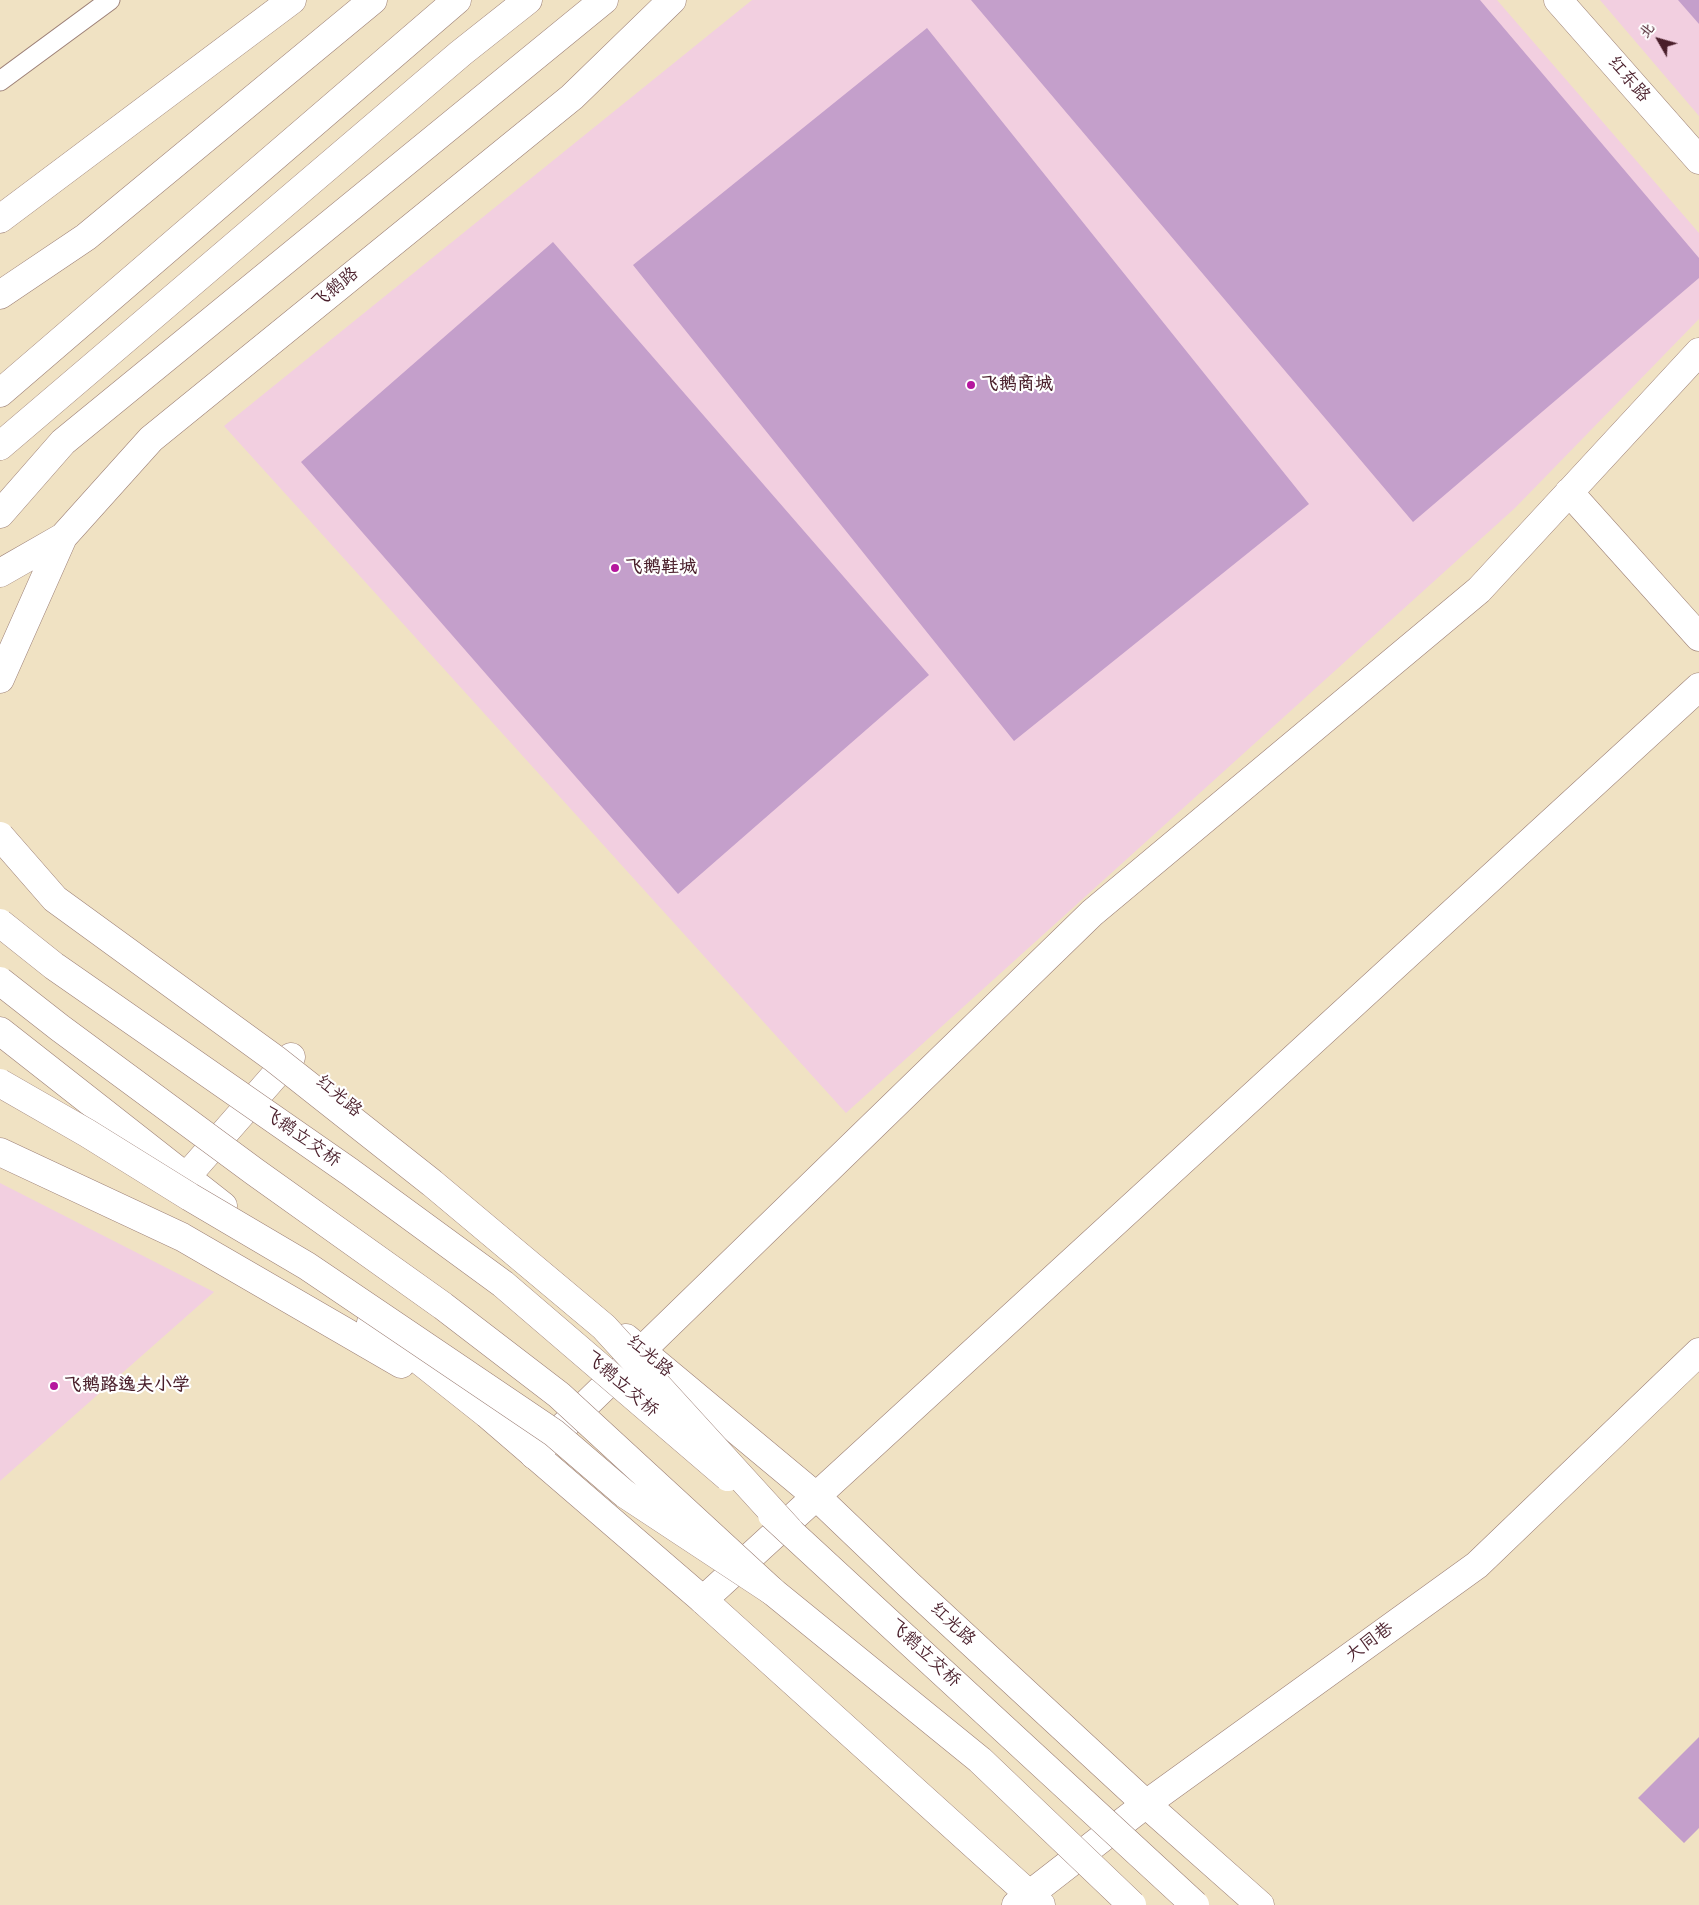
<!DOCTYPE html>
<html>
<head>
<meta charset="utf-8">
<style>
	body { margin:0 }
	#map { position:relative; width:1699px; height:1905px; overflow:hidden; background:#f0e2c3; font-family:Mynerve,"LXGW WenKai TC",sans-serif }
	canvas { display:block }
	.north { position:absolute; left:1634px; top:15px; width:50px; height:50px; -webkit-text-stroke:4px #fff; paint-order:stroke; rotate:308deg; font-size:14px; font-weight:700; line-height:20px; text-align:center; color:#4a1f2b }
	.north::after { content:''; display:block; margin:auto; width:18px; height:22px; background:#4a1f2b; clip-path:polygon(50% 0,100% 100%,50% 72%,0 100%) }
</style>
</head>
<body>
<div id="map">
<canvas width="1699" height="1905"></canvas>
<div class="north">北</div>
</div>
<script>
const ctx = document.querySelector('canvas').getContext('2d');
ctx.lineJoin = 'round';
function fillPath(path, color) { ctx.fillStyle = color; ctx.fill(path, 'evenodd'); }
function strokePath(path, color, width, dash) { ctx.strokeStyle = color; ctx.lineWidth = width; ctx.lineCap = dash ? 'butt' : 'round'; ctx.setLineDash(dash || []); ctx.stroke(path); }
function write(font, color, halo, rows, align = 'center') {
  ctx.font = font + ' Mynerve,"LXGW WenKai TC",sans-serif'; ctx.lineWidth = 4.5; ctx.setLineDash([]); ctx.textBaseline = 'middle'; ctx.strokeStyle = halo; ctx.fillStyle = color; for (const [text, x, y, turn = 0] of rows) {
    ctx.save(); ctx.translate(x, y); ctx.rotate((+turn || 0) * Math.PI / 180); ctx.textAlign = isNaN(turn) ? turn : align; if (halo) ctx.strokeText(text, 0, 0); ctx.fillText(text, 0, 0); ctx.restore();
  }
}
fillPath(new Path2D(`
	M752,0H1497L1699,233V319L1515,508L846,1113L224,426Z
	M1600,0H1699V116Z
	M0,1183L214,1292L0,1481Z`), '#f2cfe0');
fillPath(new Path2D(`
	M971,0H1480L1699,258V278L1413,522Z
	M1678,0H1699V24Z
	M927,28L1309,504L1014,741L633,265Z
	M553,242L929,675L678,894L301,462Z
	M1699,1737V1828L1684,1843L1638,1798Z`), '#c49fcb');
const service = new Path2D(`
	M0,81L110,0`);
const minor = new Path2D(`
	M1558,0L1699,160
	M1569,492L1699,637
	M534,1455L1092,913L1479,590L1699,352
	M703,1600L1699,687
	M1016,1905L1146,1804L1477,1565L1699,1352`);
const tertiary = new Path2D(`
	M0,219L292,0
	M0,573L63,537L151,439L572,97L672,0
	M0,679L63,537
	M0,1031L223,1206
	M0,1152L182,1237L401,1364
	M186,1177L291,1057
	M371,1322L487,1414L703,1600L1041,1905
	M626,1338L817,1497L908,1584L1146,1804L1260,1905`);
const primary = new Path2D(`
	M0,295L86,237L373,0
	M0,393L457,0
	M0,446L461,53L528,0
	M0,514L63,442L604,0`);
strokePath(service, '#9d8077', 21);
strokePath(minor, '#9d8077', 29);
strokePath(tertiary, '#9d8077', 29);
strokePath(primary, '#9d8077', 29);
strokePath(service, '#fff', 19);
strokePath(minor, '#fff', 28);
strokePath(tertiary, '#fff', 28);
strokePath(primary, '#fff', 28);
const secondaryBridge = new Path2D(`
	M0,923L54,966L350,1172L503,1284L728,1477
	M0,981L60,1028L255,1172L443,1306L559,1395L772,1591L980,1760L1132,1905
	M772,1515L1195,1905`);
const primaryBridge = new Path2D(`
	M0,836L55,899L275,1059L432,1183L604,1327L789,1530
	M0,1083L87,1133L190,1197L307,1266L554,1433L625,1494L772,1591`);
strokePath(secondaryBridge, '#9d8077', 29, []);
strokePath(primaryBridge, '#9d8077', 29, []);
strokePath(secondaryBridge, '#fff', 28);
strokePath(primaryBridge, '#fff', 28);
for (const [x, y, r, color] of [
	[971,385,5,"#b5179e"],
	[615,568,5,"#b5179e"],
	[54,1386,5,"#b5179e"]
]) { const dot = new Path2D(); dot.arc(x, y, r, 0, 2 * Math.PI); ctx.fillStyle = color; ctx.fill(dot); strokePath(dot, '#fff', 2); }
write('18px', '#4a1f2b', '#fff', [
	["红东路",1628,80,49],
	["飞鹅路",336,289,-39],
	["红光路",338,1097,40],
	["飞鹅立交桥",301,1138,35],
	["红光路",649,1357,40],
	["飞鹅立交桥",621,1385,41],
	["红光路",952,1625,43],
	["大同巷",1370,1643,-36],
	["飞鹅立交桥",924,1654,43]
]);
write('bold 18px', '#4a1f2b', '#fff', [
	["飞鹅商城",981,385],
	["飞鹅鞋城",625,568],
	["飞鹅路逸夫小学",64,1386]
], 'left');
</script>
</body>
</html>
